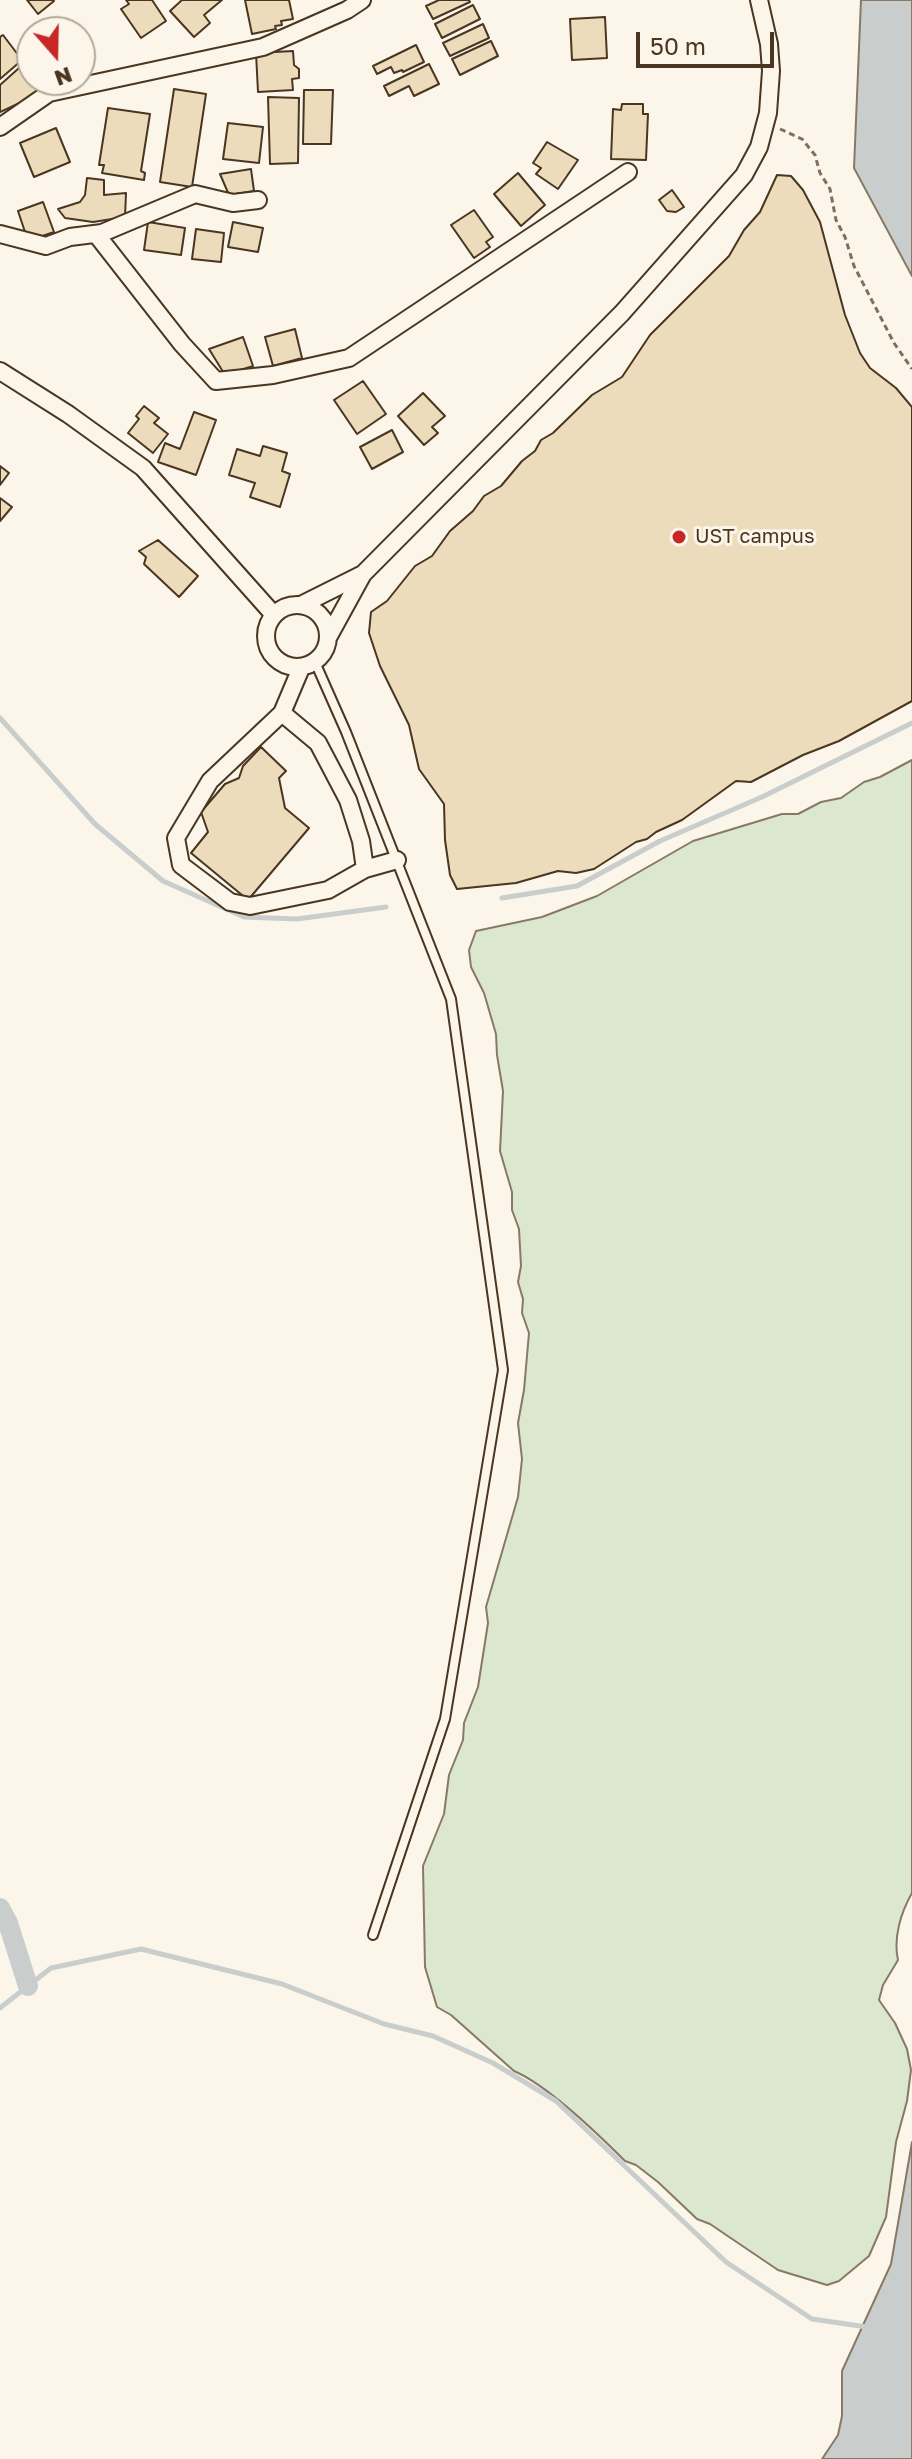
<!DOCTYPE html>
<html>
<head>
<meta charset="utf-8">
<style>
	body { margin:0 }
	#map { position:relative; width:912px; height:2459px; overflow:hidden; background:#fbf6e9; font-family:"Golos Text",sans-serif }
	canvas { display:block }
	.north { position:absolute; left:16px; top:16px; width:80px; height:80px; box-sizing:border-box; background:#fbf6e9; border:2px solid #b4a999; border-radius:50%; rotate:160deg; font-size:22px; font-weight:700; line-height:32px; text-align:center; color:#4a3520 }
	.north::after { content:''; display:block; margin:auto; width:28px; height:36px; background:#c62828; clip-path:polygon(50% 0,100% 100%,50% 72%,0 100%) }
	.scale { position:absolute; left:636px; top:32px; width:138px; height:36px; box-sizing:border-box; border:4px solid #4a3520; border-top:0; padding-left:10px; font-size:24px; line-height:28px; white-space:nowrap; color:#4a3520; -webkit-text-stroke:6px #fbf6e9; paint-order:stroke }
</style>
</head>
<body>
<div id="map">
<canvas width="912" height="2459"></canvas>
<div class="north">N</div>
<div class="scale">50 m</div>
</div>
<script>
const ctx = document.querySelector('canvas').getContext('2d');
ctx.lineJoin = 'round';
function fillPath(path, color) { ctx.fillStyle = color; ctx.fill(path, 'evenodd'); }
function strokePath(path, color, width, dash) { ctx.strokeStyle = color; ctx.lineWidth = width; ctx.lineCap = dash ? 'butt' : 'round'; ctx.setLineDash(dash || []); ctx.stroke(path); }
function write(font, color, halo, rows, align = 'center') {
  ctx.font = font + ' "Golos Text",sans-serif'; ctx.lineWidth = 6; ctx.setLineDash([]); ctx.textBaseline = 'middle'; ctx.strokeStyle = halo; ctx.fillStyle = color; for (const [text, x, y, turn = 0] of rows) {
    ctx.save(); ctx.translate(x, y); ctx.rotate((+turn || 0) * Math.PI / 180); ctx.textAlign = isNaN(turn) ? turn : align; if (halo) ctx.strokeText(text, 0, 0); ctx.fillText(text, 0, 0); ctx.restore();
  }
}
const green = new Path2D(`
	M912,760V1893C901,1912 893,1938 898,1960L883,1985L879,2000L895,2023L907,2049L911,2070L907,2101L896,2142L886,2217L869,2256L839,2281L827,2285L778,2270L710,2224L697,2219L658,2182L636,2165L625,2161C599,2135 547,2085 514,2071L451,2015L437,2007L425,1967L423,1866L444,1814L449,1775L463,1740L464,1723L478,1687L488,1623L486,1607L518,1497L522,1459L518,1423L524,1390L529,1333L522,1313L523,1299L518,1282L521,1266L519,1229L512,1210V1192L500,1151L503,1091L497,1055L496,1034L484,993L471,967L469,950L476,931L542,917L597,896L693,841L782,814H798L821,802L841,798L864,782L880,777Z`);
fillPath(green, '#dce7d0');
strokePath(green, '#887966', 2);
const water = new Path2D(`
	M861,0H912V276L854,168Z
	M912,2142V2459H822L838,2435L842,2416V2371L891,2264Z`);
fillPath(water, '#c9cecd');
strokePath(water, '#887966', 2);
strokePath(new Path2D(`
	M0,718L95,824L163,881L244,917L297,919L386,907
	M502,898L577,886L660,841L762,797L912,723
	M0,2008L51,1968L141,1949L282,1984L384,2024L433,2036L493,2063L556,2101L726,2262L812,2319L867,2327`), '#c9cecd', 5);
strokePath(new Path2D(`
	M0,1908L8,1923L28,1986`), '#c9cecd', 20);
const building = new Path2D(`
	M27,0H53L54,1L38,14Z
	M126,0H152L166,21L141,38L121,9L129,4Z
	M182,0H222L204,15L210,23L194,37L170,11Z
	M245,0H289L293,19L281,21L282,25L275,26L276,29L252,34Z
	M439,0H469L470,2L433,19L426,6Z
	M473,5L480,19L442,38L435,24Z
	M605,17L607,58L572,60L570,19Z
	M483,24L489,38L450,56L443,43Z
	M3,35L22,60L0,79V37Z
	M491,41L498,56L460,75L452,59Z
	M416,45L424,62L403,72L402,70L394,73L391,67L377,74L373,66Z
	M293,51L294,65L299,69V78L292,79L293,90L258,92L256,53Z
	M429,64L439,84L414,96L409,86L389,96L384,86Z
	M19,68L41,93L0,112V85Z
	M174,89L206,94L192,187L160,182Z
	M304,90H333L331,144H303Z
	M268,97L299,98L298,163L270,164Z
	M622,104H643V114H648L646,160L611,159L613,109L621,110Z
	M108,108L150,114L141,171L145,173L144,180L102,173L104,165H99Z
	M228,123L263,127L259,163L223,159Z
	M56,128L70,162L34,177L20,143Z
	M547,142L578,160L558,189L536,174L541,168L533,163Z
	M251,169L254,191L229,195L220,174Z
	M518,173L545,205L521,226L494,194Z
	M777,175L791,176L803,190L820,222L845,315L860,353L870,368L896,388L912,407V701L839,741L803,755L751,782L736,781L682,820L656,832L647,839L636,842L594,869L576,873L558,871L516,883L457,889L450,875L445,840L444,804L419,769L409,725L380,666L369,633L371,612L387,601L415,566L432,556L450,531L473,511L484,496L501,486L522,461L535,451L541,440L553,433L592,395L622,377L650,335L729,256L744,230L760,212Z
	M87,178L104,180V195L126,193L125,217L93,222L65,218L58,209L80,202L85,195Z
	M672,190L684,207L676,212L667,211L659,200Z
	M43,202L54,232L28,241L18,211Z
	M474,210L493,237L486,242L490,247L474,258L451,225Z
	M148,222L185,228L181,255L144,250Z
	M233,222L263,228L258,252L228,247Z
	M196,229L224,233L221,262L192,259Z
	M295,329L302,358L273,366L265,337Z
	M243,337L253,366L225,375L209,349Z
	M363,381L386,414L357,434L334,400Z
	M423,393L445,416L432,427L438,433L424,445L398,416Z
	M144,406L159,418L154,423L168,434L153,453L128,433L139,419L136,416Z
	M194,412L216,420L196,475L158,462L165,443L180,449Z
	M392,430L403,452L372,469L360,447Z
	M263,446L287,453L282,471L290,474L280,507L250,497L255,483L229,475L237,449L260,456Z
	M0,466L9,473L0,485Z
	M0,498L12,507L0,521Z
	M158,540L198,576L179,597L144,564L146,557L139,551Z
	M261,747L286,771L279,778L285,808L309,828L248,900L191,853L208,832L201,812L225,784L239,778L243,766Z`);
fillPath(building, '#ecdcbc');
strokePath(building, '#4a3520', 2);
const lane = new Path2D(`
	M315,662L346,732L451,999L503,1370L445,1719L373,1935`);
const street = new Path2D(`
	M0,127L49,93L263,47L347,10L362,0
	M0,234L46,246L70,237L102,233L195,194L233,203L258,200
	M96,234L182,344L216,381L273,375L349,358L628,172
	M0,371L68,414L143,468L274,615
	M266 636a31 31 0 1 1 62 0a31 31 0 1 1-62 0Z
	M301,605L363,574
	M329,636L363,574L622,313L744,175L759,147L768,113L771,71L769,44L759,0
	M282,713L318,743L348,800L361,841L365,869L328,890L250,906L230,902L181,865L176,838L210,781L282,713L301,668
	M365,869L397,860`);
strokePath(lane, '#4a3520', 12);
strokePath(street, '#4a3520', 20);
strokePath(new Path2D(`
	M780,129L802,139L815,155L820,173L830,189L836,220L845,237L854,266L894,343L912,369`), '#7f6f5c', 3, [6, 4]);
strokePath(lane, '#fbf6e9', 8);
strokePath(street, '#fbf6e9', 16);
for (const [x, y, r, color] of [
	[679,537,8,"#c62828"]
]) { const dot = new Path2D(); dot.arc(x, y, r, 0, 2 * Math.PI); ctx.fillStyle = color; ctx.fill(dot); strokePath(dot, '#fbf6e9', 3); }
write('20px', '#4a3520', '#fbf6e9', [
	["UST campus",695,537]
], 'left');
</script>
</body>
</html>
